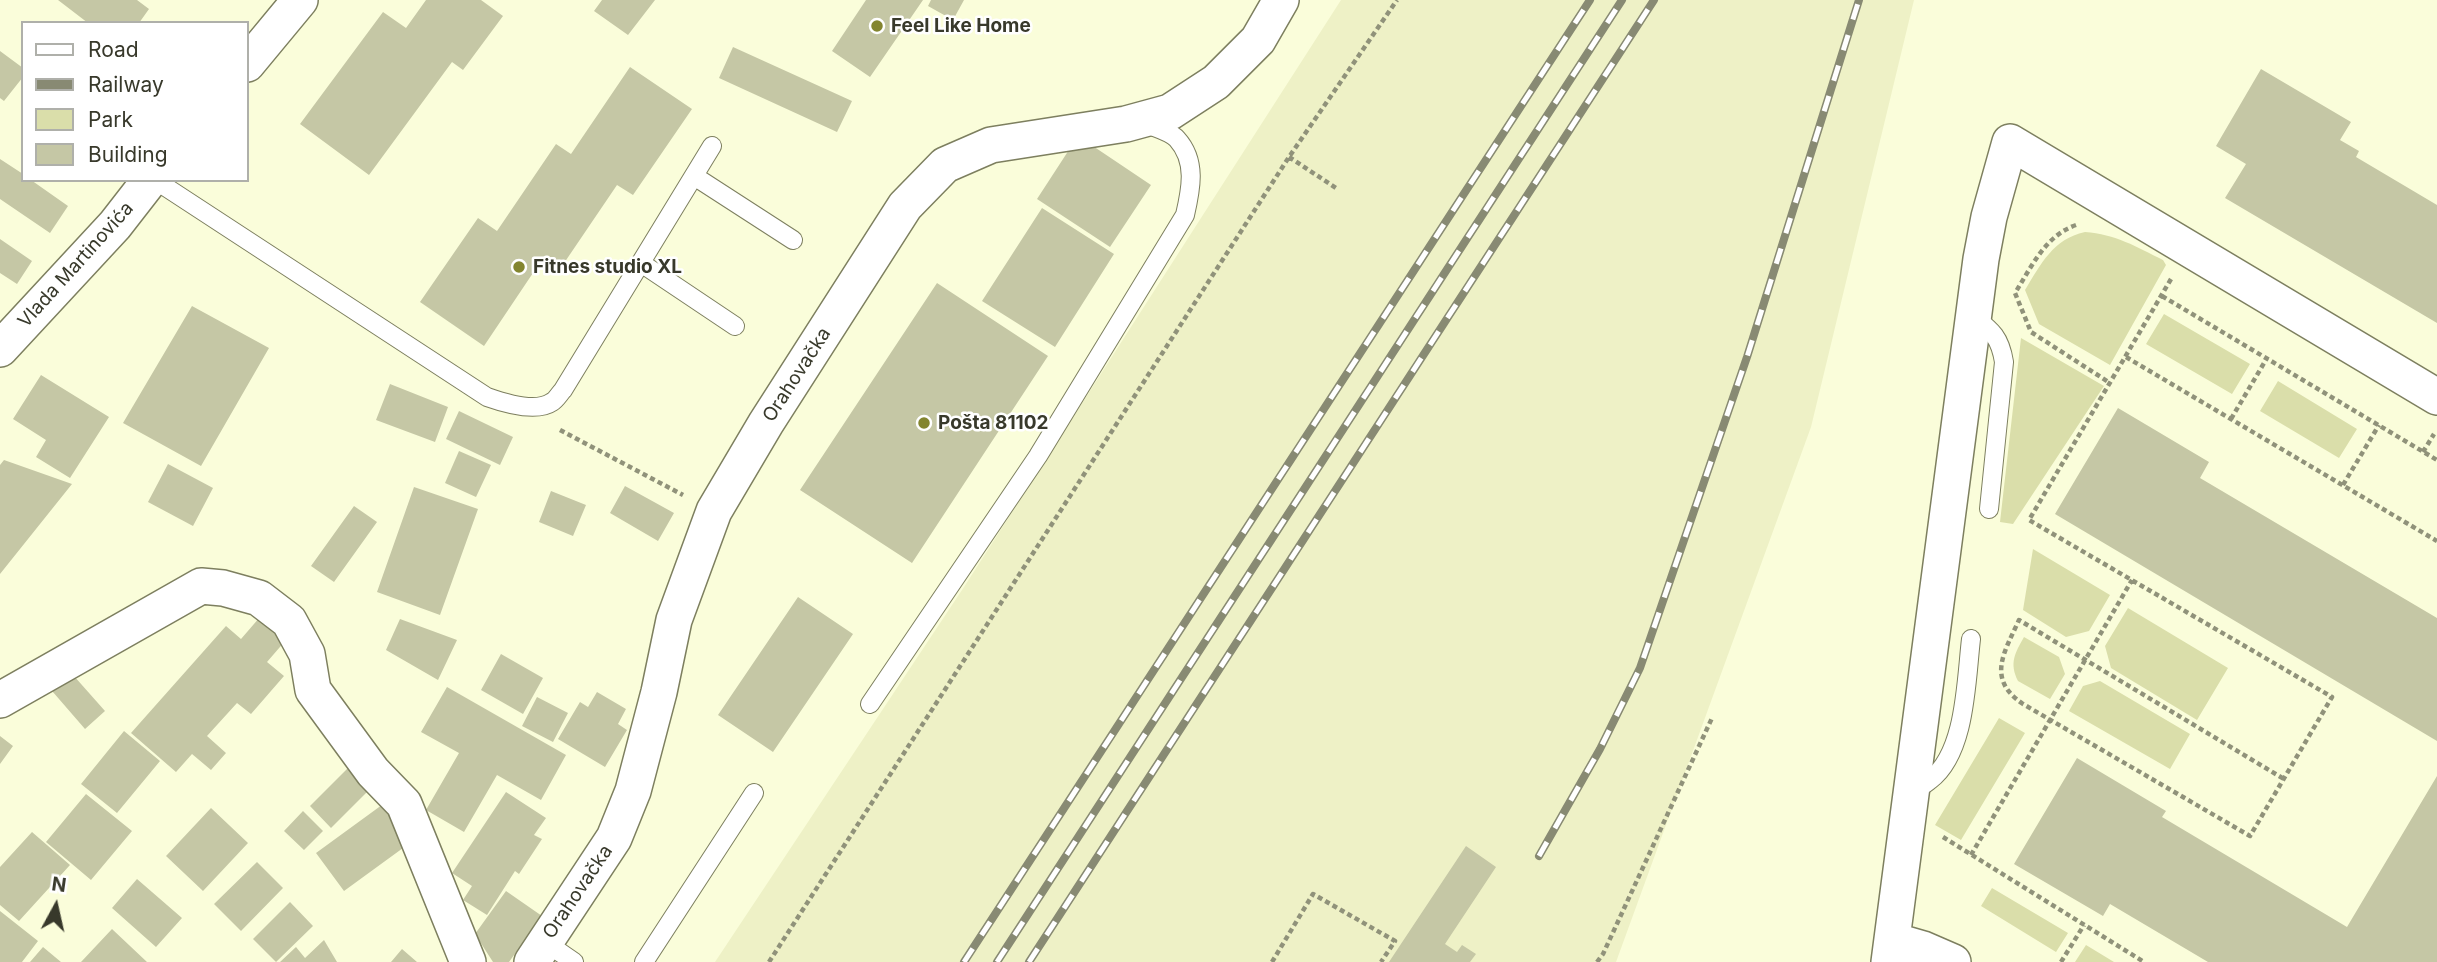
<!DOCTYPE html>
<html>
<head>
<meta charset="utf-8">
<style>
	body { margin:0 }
	#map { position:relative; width:2437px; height:962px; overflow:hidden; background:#fafdda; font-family:Inter,sans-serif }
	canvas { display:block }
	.legend { position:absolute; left:21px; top:21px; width:228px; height:161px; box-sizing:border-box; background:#fff; border:2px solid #afb0aa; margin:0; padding:9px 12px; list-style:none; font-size:21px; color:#38392b }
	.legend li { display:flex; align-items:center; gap:14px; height:35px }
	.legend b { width:35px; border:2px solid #afb0aa }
	.north { position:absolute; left:21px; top:871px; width:70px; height:70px; -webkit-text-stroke:5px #fff; paint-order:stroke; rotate:8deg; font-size:19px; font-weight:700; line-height:28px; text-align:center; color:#38392b }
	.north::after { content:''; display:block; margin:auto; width:24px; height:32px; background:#38392b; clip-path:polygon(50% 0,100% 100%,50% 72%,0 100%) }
</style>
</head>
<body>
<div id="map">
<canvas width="2437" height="962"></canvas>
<ul class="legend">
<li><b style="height:9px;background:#fff"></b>Road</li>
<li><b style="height:9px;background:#888a73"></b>Railway</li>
<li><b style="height:19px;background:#dadeaa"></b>Park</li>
<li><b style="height:19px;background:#c5c7a5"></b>Building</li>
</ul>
<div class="north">N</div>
</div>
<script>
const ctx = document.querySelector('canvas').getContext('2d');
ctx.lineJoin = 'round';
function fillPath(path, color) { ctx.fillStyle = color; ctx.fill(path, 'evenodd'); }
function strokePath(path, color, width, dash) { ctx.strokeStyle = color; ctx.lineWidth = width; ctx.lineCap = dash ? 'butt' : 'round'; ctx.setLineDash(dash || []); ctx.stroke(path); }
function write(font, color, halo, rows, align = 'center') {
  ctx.font = font + ' Inter,sans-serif'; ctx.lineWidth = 5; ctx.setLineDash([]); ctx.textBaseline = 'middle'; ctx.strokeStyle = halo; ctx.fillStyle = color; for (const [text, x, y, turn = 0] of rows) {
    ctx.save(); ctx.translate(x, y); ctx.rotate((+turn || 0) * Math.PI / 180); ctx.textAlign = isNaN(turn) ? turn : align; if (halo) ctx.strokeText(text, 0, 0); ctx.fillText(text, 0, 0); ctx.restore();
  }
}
fillPath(new Path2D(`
	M1341,0H1914L1811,427L1616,962H715L964,587Z`), '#eef1c6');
fillPath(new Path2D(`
	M2085,232C2115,234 2137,247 2163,260L2166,265L2110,365L2039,324L2025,290C2041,264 2053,239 2085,232Z
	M2164,314L2250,364L2232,394L2146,344Z
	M2021,338L2104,386L2013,524L2000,522Z
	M2278,381L2357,429L2339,458L2260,411Z
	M2033,549L2110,595L2089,631L2066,637L2023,610Z
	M2128,608L2228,668L2197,720L2111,668L2105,646Z
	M2024,637L2059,657L2065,674L2050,699L2018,681C2009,663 2015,653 2024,637Z
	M2100,681L2190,734L2170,769L2069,711L2083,686Z
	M1999,718L2025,733L1961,840L1935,825Z
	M1992,888L2068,933L2056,952L1981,906Z
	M2086,945L2114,962H2075Z`), '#dadeaa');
fillPath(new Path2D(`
	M58,0H137L149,9L139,23H88Z
	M426,0H481L503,16L463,70L452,62L369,175L300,124L383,12L406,28Z
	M602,0H655L628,35L594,11Z
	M866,0H923L870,77L832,51Z
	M931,0H964L953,20L928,6Z
	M733,47L852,101L837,132L719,78Z
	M0,51L23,68V77L4,101L0,98Z
	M630,67L692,109L633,195L617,185L558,272L541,261L484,346L420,302L478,218L497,231L556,144L571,154Z
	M2261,69L2351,122L2340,140L2359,151L2356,157L2437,205V323L2225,198L2246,164L2216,146Z
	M1078,136L1151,185L1110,247L1037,199Z
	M0,159L23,174V180H31L68,206L50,233L0,199Z
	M1042,208L1114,254L1055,347L982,301Z
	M0,239L32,261L17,284L0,273Z
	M937,283L1048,356L912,563L800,490Z
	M192,306L269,348L201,466L123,423Z
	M41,375L109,417L70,478L36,457L46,440L13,419Z
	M390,384L448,407L435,442L376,420Z
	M2118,408L2209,462L2200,478L2437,618V741L2055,514Z
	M459,411L513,437L500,465L446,439Z
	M459,451L491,465L476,497L445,483Z
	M4,460L72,484L0,574V465Z
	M168,464L213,488L193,526L148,502Z
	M625,486L674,513L658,541L610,513Z
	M414,487L478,509L440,615L377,592Z
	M551,491L586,505L573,536L539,522Z
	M354,506L377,522L334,582L311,566Z
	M798,597L853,634L773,752L718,715Z
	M260,617L286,640L267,662L284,676L251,714L237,703L207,736L226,753L211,770L192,754L176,772L131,733L226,626L241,639Z
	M400,619L457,640L438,680L386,650Z
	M501,654L543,678L523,714L481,690Z
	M66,667L105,711L85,729L46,684Z
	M447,687L566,755L541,800L497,775L464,832L426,810L459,753L421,732Z
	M597,692L626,709L618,724L627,730L605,767L558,739L580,702L588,707Z
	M537,697L568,713L553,742L522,726Z
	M124,731L160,761L117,813L81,784Z
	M0,736L13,746L0,764Z
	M2077,758L2166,811L2162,817L2347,927L2437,776V962H2208L2110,904L2103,916L2014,864Z
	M351,765L372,787L331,828L310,806Z
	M506,792L546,818L534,835L542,839L519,874L515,871L487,915L463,900L472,886L452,873Z
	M86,794L132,831L91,880L46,842Z
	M386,802L414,840L344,891L316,853Z
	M211,808L248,843L203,891L166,856Z
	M303,811L323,831L304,850L284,831Z
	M32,832L70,865L19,921L0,905V867Z
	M1466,846L1496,867L1445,944L1457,952L1462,945L1476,954L1470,962H1389Z
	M257,862L283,888L241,931L214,904Z
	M137,879L182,918L156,947L112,908Z
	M506,891L542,916L509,962H493L475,934Z
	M290,902L313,926L276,962L253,939Z
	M0,911L38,941L22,962H0Z
	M112,929L147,962H81Z
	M324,940L337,962H280L296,947L305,958Z
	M43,947L61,962H30Z
	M402,949L417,962H391Z`), '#c5c7a5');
const lane = new Path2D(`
	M694,176L793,240
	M155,180L487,397C504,403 536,413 552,402C556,400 560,393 563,390L712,146
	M641,263L735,326
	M1973,316C1992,331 2000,337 2004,362L1989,509
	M870,704L1038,456L1185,215C1191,189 1197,161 1177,139C1170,131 1152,127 1142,122
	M1911,792C1917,788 1925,785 1930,780C1966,753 1966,681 1971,639
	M545,942L574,962
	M644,962L754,793`);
const street = new Path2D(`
	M247,64L300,0
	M0,349L115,225L150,180
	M0,700L201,586L223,588L259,598L289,621L307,654L313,690L373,772L404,804L468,962
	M1892,940L1923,949L1953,962
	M532,962L614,838L633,791L659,692L674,620L714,511L766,423L905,206L945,165L991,145L1126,124L1170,112L1216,82L1258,40L1281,0
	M1889,962L1981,259L1989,217L2010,142L2437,397`);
strokePath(lane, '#7d7f5f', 20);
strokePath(street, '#7d7f5f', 38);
strokePath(new Path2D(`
	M1289,157L1336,188
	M2076,225C2045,236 2032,266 2015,293L2031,332L2110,383
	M2171,279L2029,520L2332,697L2250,836L2023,704C1986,679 2004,653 2019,620L2284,779
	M2162,296L2437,460
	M2126,357L2437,541
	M2231,419L2267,358
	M560,430L683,495
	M2423,452L2434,434
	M2343,485L2379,425
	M1943,837L2144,962
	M1971,855L2132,580
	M769,962L1289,157L1397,0
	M1272,962L1313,894L1395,941L1381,962
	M1597,962L1603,954L1712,718
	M2061,962L2084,925`), '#90927a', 4.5, [5, 3.5]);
strokePath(lane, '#fff', 18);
strokePath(street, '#fff', 35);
const rail = new Path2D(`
	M1539,856L1600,749L1640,668L1747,357L1859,0
	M964,962L1590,0
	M997,962L1622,0
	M1029,962L1654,0`);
strokePath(rail, '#888a73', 8);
strokePath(rail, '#fff', 5, [16]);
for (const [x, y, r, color] of [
	[877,26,7,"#83852f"],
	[519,267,7,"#83852f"],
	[924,423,7,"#83852f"]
]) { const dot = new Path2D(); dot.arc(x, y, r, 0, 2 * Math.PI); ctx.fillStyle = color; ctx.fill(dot); strokePath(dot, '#fff', 2.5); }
write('bold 19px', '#38392b', '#fff', [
	["Feel Like Home",891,26],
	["Fitnes studio XL",533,267],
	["Pošta 81102",938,423]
], 'left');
write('19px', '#38392b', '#fff', [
	["Vlada Martinovića",76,265,-48],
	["Orahovačka",797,375,-57],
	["Orahovačka",578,892,-56]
]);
</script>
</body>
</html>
